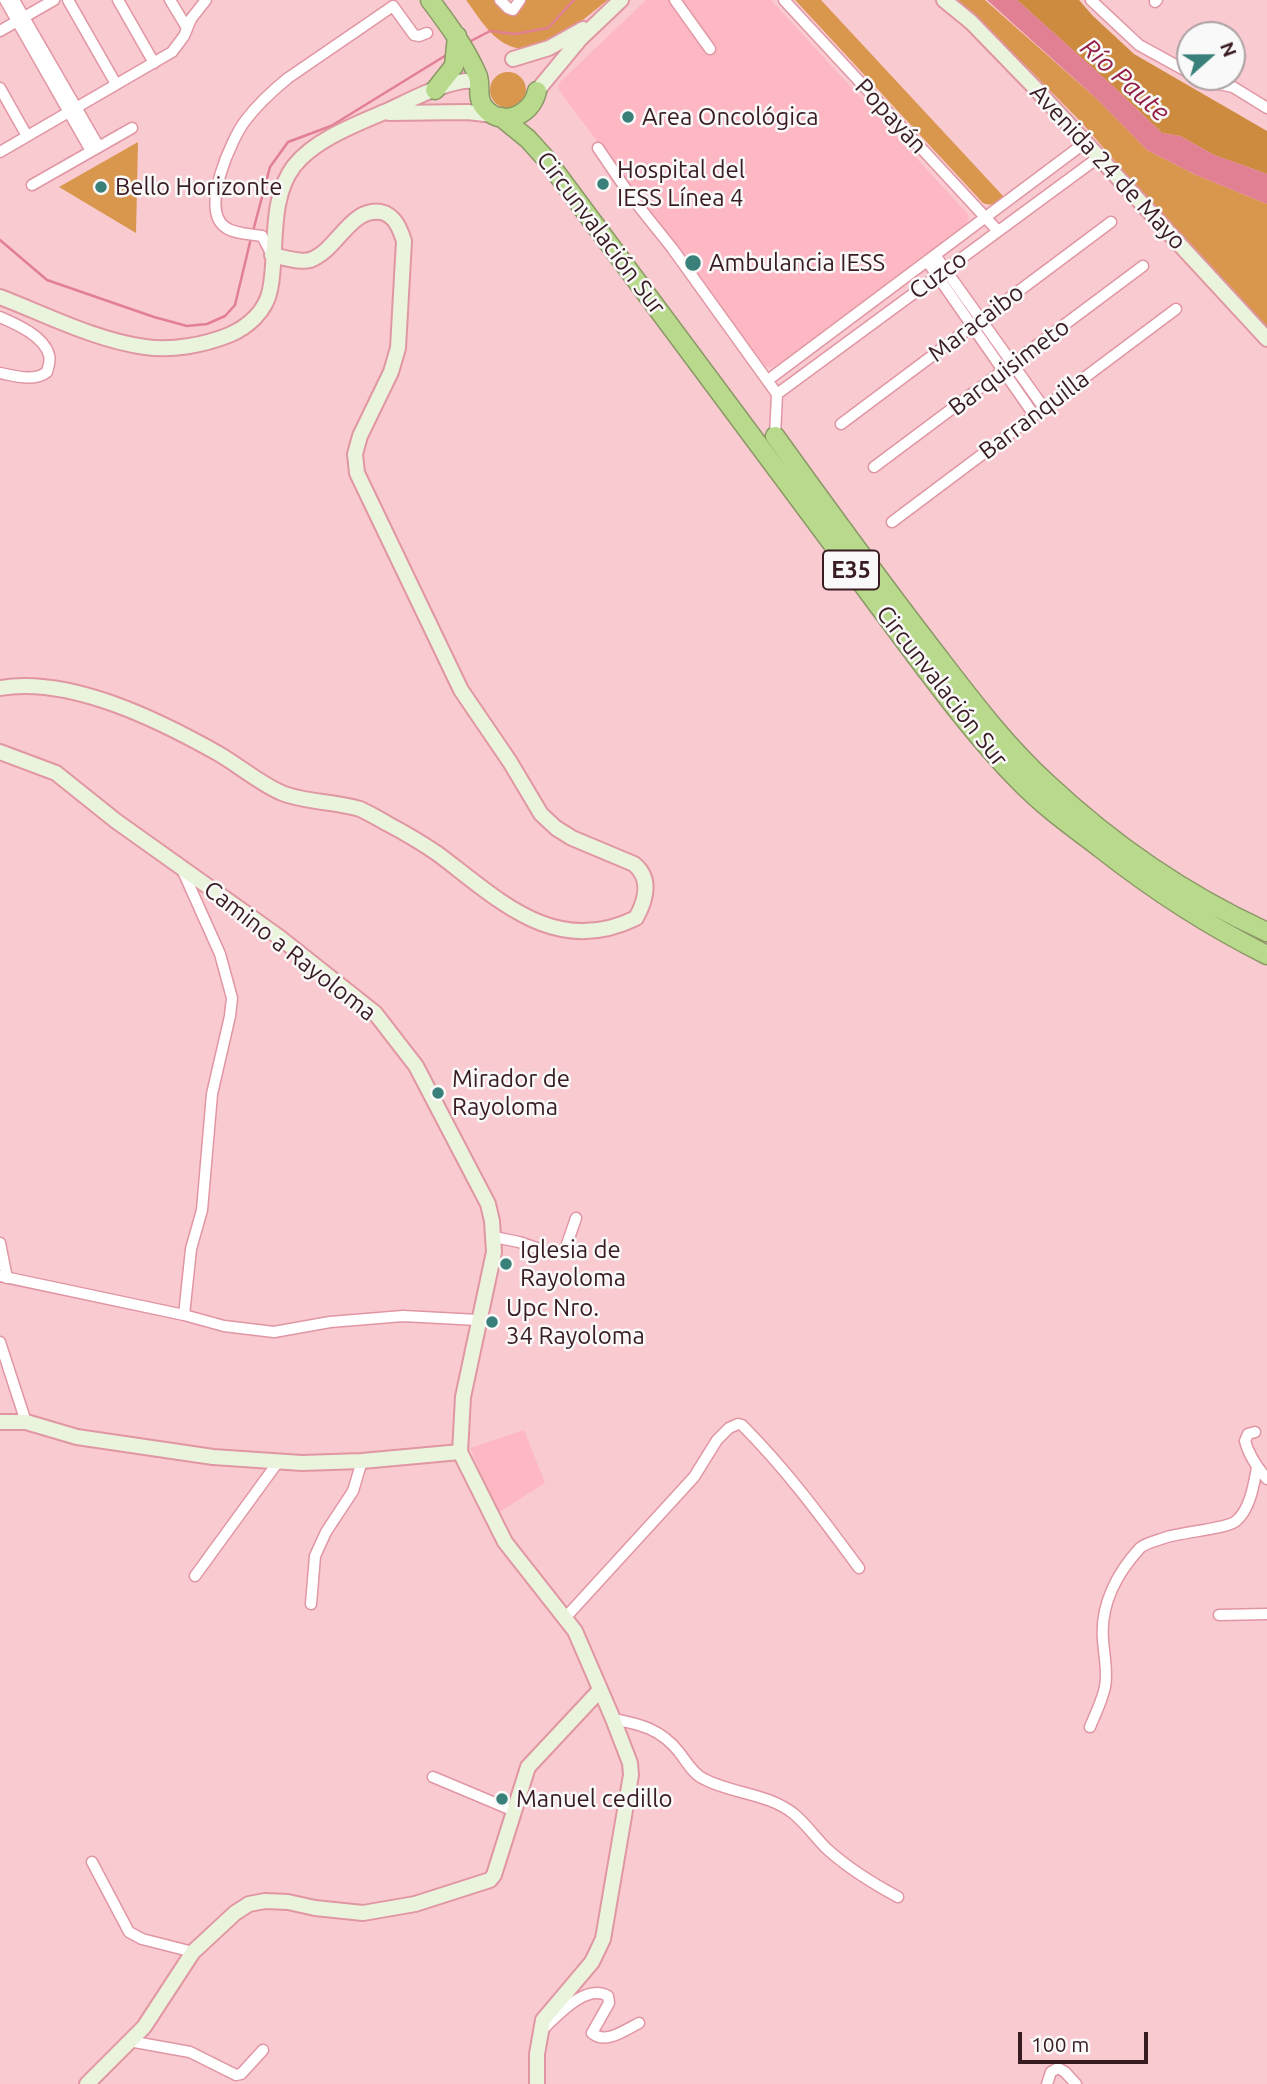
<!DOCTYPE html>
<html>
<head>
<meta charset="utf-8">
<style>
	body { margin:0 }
	#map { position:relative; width:1267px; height:2084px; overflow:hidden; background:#facad1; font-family:Ubuntu,sans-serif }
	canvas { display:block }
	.north { position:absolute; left:1176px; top:21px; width:70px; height:70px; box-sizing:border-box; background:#f9f9f9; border:2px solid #aca1a3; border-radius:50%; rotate:69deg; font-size:19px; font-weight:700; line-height:28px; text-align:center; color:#391c22 }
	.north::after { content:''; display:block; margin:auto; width:24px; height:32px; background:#39807a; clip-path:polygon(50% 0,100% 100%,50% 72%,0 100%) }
	.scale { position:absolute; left:1018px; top:2032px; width:130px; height:32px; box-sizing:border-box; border:4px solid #391c22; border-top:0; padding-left:9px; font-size:21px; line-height:24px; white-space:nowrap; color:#391c22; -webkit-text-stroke:5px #f9f9f9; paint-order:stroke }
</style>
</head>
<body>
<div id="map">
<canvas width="1267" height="2084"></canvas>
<div class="north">N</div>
<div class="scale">100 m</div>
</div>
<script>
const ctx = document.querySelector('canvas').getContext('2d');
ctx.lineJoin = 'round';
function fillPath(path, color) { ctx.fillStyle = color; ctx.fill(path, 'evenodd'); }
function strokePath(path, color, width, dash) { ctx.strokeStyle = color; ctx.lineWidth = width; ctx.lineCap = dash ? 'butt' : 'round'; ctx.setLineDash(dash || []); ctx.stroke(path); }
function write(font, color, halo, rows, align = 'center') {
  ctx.font = font + ' Ubuntu,sans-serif'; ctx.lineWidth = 5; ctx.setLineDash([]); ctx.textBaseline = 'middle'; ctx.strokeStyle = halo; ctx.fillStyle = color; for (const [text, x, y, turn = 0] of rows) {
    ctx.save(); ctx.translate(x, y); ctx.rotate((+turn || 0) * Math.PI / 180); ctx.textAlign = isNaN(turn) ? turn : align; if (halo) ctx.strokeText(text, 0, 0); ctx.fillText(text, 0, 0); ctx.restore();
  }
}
fillPath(new Path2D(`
	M646,0H771L967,213L969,218L967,223L776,366L770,368L765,366L561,93L558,87L560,82Z
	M524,1430L545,1483L498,1513L470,1448Z`), '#fdb8c4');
fillPath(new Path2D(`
	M466,0H495L507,12L517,10L526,0H608C578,22 536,69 498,39C485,29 476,13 466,0Z
	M795,0H821L1004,197C997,203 993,207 983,203Z
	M955,0H985L1098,100L1147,150L1196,175L1267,204V330L1203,263L1082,123L1029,69Z
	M490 90a18 18 0 1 1 36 0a18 18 0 1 1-36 0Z
	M138,142L136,233L59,187Z`), '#d8974d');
fillPath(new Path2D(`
	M1017,0H1079L1093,16L1134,54L1267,131V174L1214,155L1180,136L1162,133L1114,87Z`), '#cc8b3e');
fillPath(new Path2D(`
	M987,0H1017L1112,85L1162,133L1180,136L1214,155L1267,174V204L1196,175L1147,150L1098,100Z`), '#e17f93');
strokePath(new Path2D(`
	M469,42L490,31L515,34L548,28L574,0
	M253,231L270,167L288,142L331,126L448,54
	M0,240L47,280L154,317L187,326L207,324L225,316L235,305L251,238`), '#e17f93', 2.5);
const street = new Path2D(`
	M5,0L91,151
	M14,0L99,147
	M68,0L116,84
	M118,0L154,63
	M170,0L187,28
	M500,0L508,8L513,10L520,0
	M675,0L710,49
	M784,0L998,231
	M1091,0L1139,45L1190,73
	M1155,2L1157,0
	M0,31L54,0
	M1198,77L1210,82L1233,87L1267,108
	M0,88L27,136
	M598,148L632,198L672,248L777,394L775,436
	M0,152L172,52L184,36L191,19L206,0
	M32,185L132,128
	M272,255L262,236C251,234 234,234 225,227C200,209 231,140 245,121C257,105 272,91 288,78L393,6L414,35L419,36L427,33
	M935,255L1044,408
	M927,261L1034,415
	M0,317C16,324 44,336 49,355C51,361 48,367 47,372C34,382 15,376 0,373
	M768,380L1086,142
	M777,394L1099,157
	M841,424L1111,222
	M874,467L1143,266
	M892,522L1176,309
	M181,867L220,954L232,998L230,1016L212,1094L202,1210L191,1249L184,1315
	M494,1237L519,1242L554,1254L561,1252L566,1247L576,1218
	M0,1243L7,1278
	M0,1276L184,1315L224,1326L274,1332L330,1322L403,1316L478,1320
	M0,1342L26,1422
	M1255,1432L1248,1434L1245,1441C1249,1456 1257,1467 1267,1479
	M195,1576L278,1462
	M311,1604L315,1556L326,1532L353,1491L362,1461
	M1219,1615L1267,1614
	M565,1618L694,1477L717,1440L729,1428L738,1424L742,1425C786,1469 822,1518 859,1568
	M613,1719C640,1724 661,1729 679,1752C686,1761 693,1774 704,1779C732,1794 768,1793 794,1814C806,1824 816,1838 827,1849C849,1869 872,1883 898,1897
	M1090,1727C1095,1715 1102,1701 1105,1687C1108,1672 1104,1655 1103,1640C1100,1605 1117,1573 1140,1548C1145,1543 1156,1541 1164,1538C1180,1532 1227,1529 1236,1521C1250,1510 1254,1484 1257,1467
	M433,1777L514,1811
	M92,1862L129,1932L142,1939L193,1952
	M543,2029C558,2015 586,1983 608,1996L609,2003L592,2033C605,2045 625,2030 639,2023
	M129,2041L190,2052L236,2075L241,2074L263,2050
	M1047,2084L1051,2072L1058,2068L1065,2072L1076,2084`);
const secondary = new Path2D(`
	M944,0L971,22L1036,89L1267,339
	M513,59L549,48L583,29
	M537,91L580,39L621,0
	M389,113L467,112L494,115
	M0,297C47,315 95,340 145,347C172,351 204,345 229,335C248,327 266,311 270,290C278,252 268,200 294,166C315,139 359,123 389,110C411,100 456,75 479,82
	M0,688C70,676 159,720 219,754C238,765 262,785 282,793C307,803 335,801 360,809C369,813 379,819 388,824C405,833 422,843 438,854C498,899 555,958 636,918C646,900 652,879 634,864L572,838L556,828L541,814L510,762L461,690L357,473L355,454L360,436L391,372L398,348L404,241C400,229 395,215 381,212C350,207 337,251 310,260C299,263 283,257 272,255
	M0,752L56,773L116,821L279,937L375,1013L416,1066L488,1204L492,1221L494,1252L463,1397L460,1452L505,1542L575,1631L613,1719L630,1763L631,1775L603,1939L592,1962L543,2020L537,2054V2084
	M0,1422H26L77,1437L213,1457L302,1463L362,1461L460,1452
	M87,2084L144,2027L193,1952L235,1913L249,1904L265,1901L288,1902L315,1908L363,1913L415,1904L490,1880L494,1875L528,1767L600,1690`);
const highway = new Path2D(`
	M430,0C448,24 465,47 477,74C482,84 476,95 483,106C500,129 532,116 537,91
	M435,90L454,66L457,36
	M501,117L528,139L546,159L912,651C946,696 979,740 1018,780C1043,806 1071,826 1100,848C1152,889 1207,925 1267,955
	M775,436C826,507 877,577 930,646C967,694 1003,743 1048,784C1113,845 1186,895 1267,932`);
strokePath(street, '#e196a3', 13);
strokePath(secondary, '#e196a3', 18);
strokePath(highway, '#8c9867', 21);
strokePath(street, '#fff', 10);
strokePath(secondary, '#eaf4dc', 14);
strokePath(highway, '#b9da8c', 18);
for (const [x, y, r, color] of [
	[628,117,7,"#39807a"],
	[603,184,7,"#39807a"],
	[101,187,7,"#39807a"],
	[693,263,9,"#39807a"],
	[438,1093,7,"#39807a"],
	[506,1264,7,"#39807a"],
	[492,1322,7,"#39807a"],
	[502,1799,7,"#39807a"]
]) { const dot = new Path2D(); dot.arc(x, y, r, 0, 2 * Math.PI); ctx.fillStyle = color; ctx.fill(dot); strokePath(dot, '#f9f9f9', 2.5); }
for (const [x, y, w] of [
	[851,570,56]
]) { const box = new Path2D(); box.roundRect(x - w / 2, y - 19.5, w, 39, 5); ctx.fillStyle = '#f9f9f9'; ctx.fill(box); strokePath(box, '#391c22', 2); }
write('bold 23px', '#391c22', null, [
	["E35",851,570]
]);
write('24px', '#391c22', '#f9f9f9', [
	["Popayán",891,116,47],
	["Avenida 24 de Mayo",1108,167,47],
	["Circunvalación Sur",601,233,53],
	["Cuzco",938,275,-36],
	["Maracaibo",976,323,-37],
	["Barquisimeto",1009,367,-37],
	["Barranquilla",1034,415,-37],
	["Circunvalación Sur",942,686,52],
	["Camino a Rayoloma",290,951,38]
]);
write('24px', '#391c22', '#f9f9f9', [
	["Area Oncológica",642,117],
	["Hospital del",617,170],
	["IESS Línea 4",617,198],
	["Bello Horizonte",115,187],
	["Ambulancia IESS",709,263],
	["Mirador de",452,1079],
	["Rayoloma",452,1107],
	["Iglesia de",520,1250],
	["Rayoloma",520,1278],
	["Upc Nro.",506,1308],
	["34 Rayoloma",506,1336],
	["Manuel cedillo",516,1799]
], 'left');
write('italic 26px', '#921e43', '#f9f9f9', [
	["Río Paute",1125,80,42]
]);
</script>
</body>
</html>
